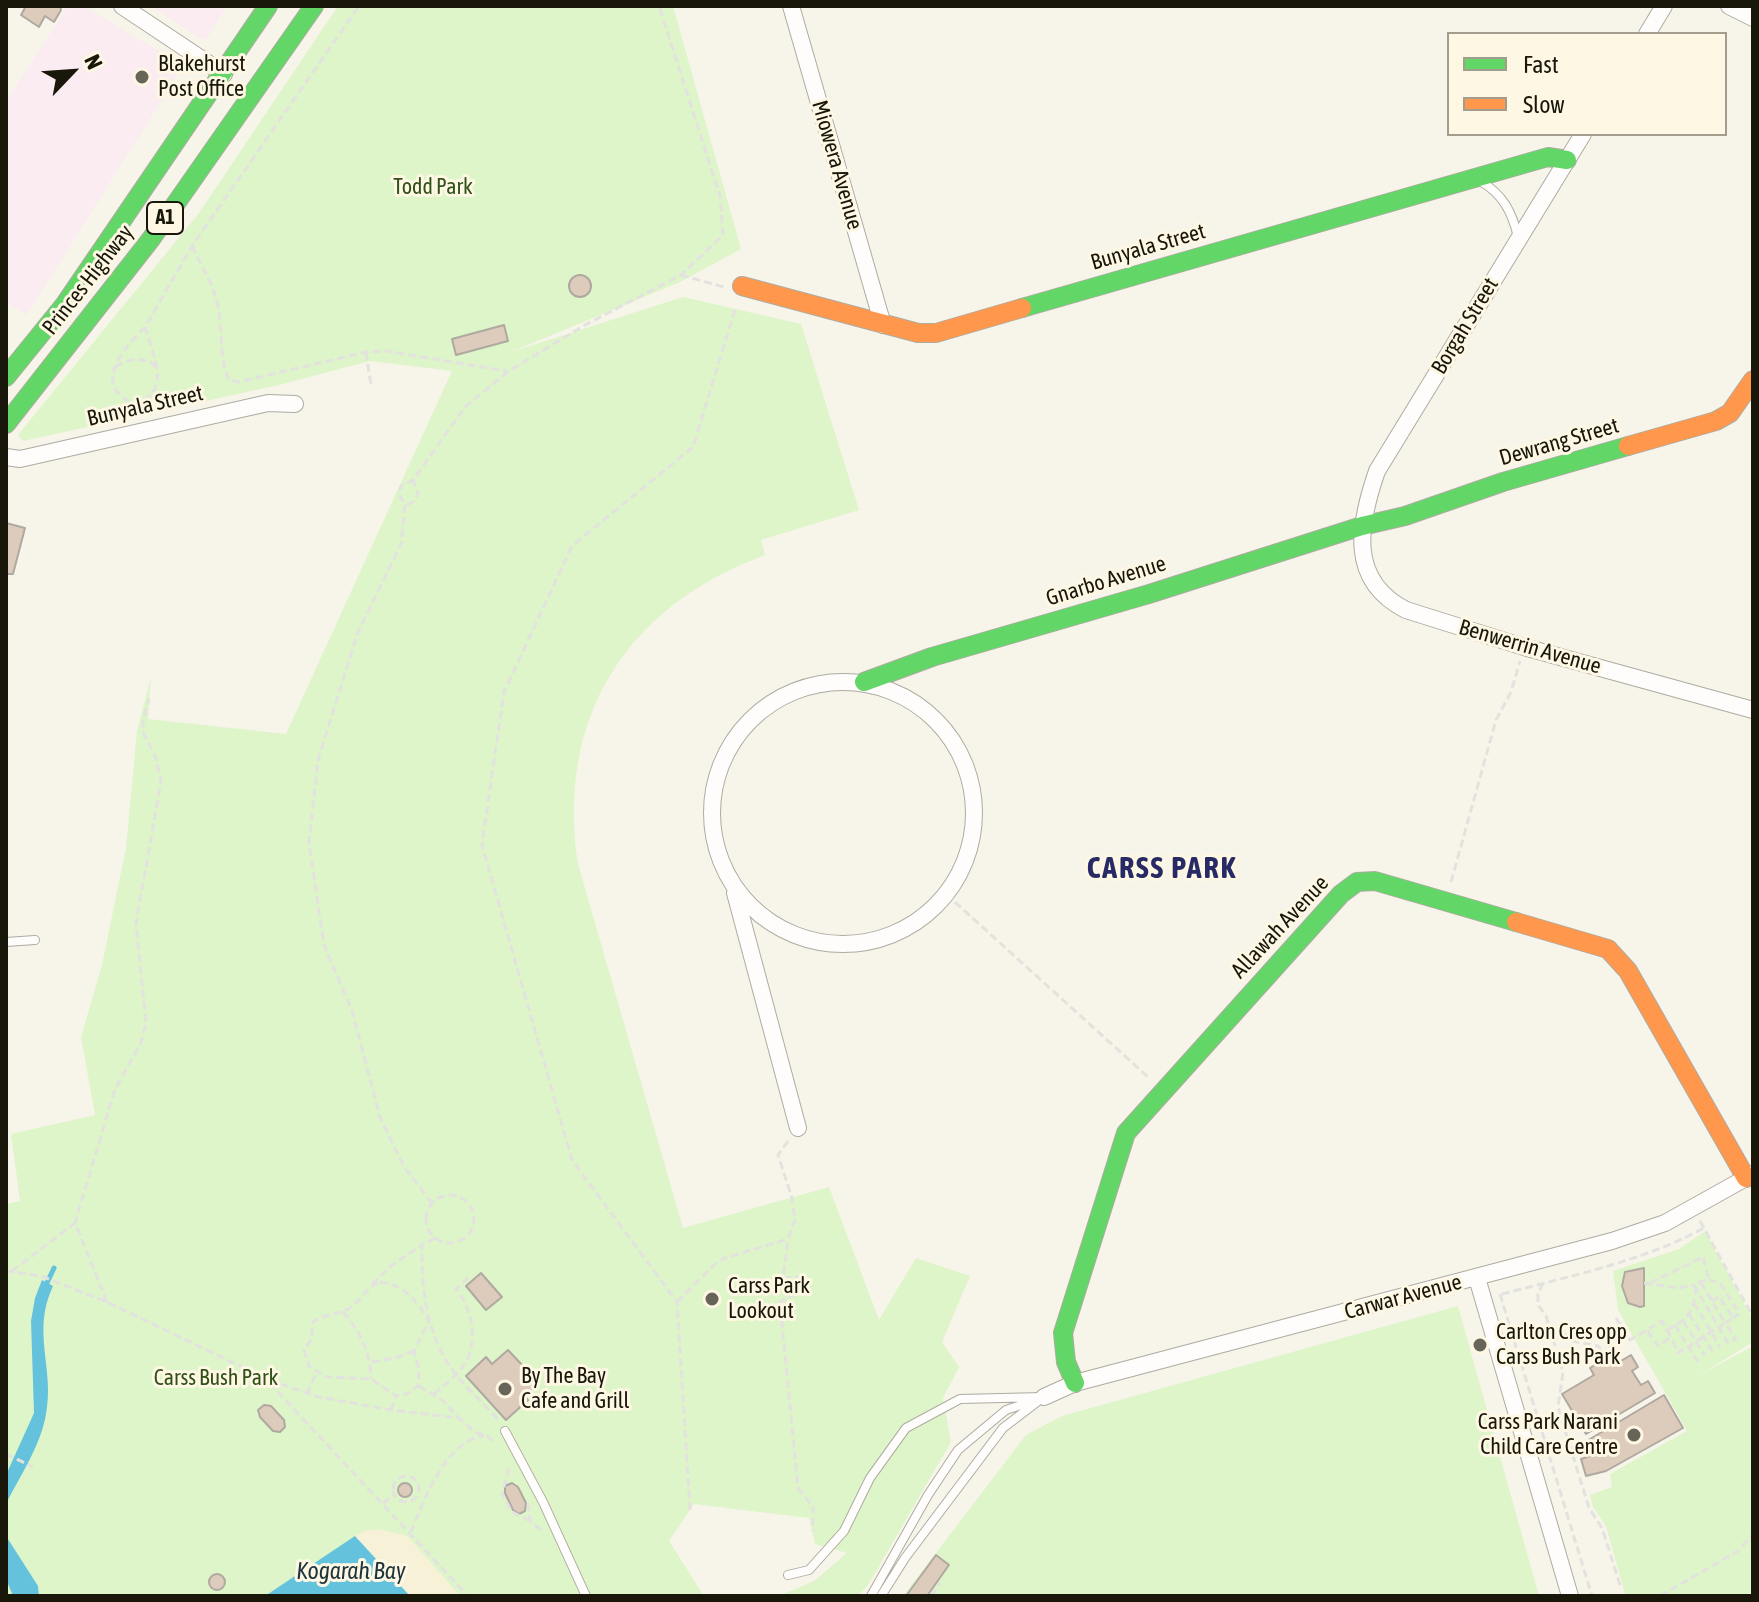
<!DOCTYPE html>
<html>
<head>
<meta charset="utf-8">
<style>
	body { margin:0 }
	#map { position:relative; width:1759px; height:1602px; overflow:hidden; background:#f7f4ea; font-family:"Asap Condensed",sans-serif }
	canvas { display:block }
	.frame { position:absolute; inset:0; border:8px solid #19160a; pointer-events:none }
	.legend { position:absolute; left:1447px; top:32px; width:280px; height:104px; box-sizing:border-box; background:#fdf7e4; border:2px solid #a29d8d; margin:0; padding:10px 14px; list-style:none; font-size:24px; color:#19160a }
	.legend li { display:flex; align-items:center; gap:16px; height:40px }
	.legend b { width:40px; border:2px solid #a29d8d }
	.north { position:absolute; left:32px; top:32px; width:80px; height:80px; -webkit-text-stroke:6px #fdf7e4; paint-order:stroke; rotate:65deg; font-size:22px; font-weight:700; line-height:32px; text-align:center; color:#19160a }
	.north::after { content:''; display:block; margin:auto; width:28px; height:36px; background:#19160a; clip-path:polygon(50% 0,100% 100%,50% 72%,0 100%) }
</style>
</head>
<body>
<div id="map">
<canvas width="1759" height="1602"></canvas>
<div class="frame"></div>
<ul class="legend">
<li><b style="height:10px;background:#63d668"></b>Fast</li>
<li><b style="height:10px;background:#ff974d"></b>Slow</li>
</ul>
<div class="north">N</div>
</div>
<script>
const ctx = document.querySelector('canvas').getContext('2d');
ctx.lineJoin = 'round';
function fillPath(path, color) { ctx.fillStyle = color; ctx.fill(path, 'evenodd'); }
function strokePath(path, color, width, dash) { ctx.strokeStyle = color; ctx.lineWidth = width; ctx.lineCap = dash ? 'butt' : 'round'; ctx.setLineDash(dash || []); ctx.stroke(path); }
function write(font, color, halo, rows, align = 'center') {
  ctx.font = font + ' "Asap Condensed",sans-serif'; ctx.lineWidth = 6; ctx.setLineDash([]); ctx.textBaseline = 'middle'; ctx.strokeStyle = halo; ctx.fillStyle = color; for (const [text, x, y, turn = 0] of rows) {
    ctx.save(); ctx.translate(x, y); ctx.rotate((+turn || 0) * Math.PI / 180); ctx.textAlign = isNaN(turn) ? turn : align; if (halo) ctx.strokeText(text, 0, 0); ctx.fillText(text, 0, 0); ctx.restore();
  }
}
fillPath(new Path2D(`
	M68,6H84L183,66L27,315L6,302V101Z
	M151,6H227L207,38L201,39Z`), '#faecf0');
fillPath(new Path2D(`
	M338,6H673L741,249L680,282L511,352L683,297L801,324L859,510L761,540L765,555C627,606 556,716 578,864L683,1228L829,1187L879,1320L916,1258L970,1276L942,1342L959,1367L943,1398L951,1442L868,1585L858,1596H779L814,1581L847,1553L815,1544L809,1518L694,1504L669,1541L702,1593L699,1596H460L407,1536L365,1531L265,1596H6V1204L20,1201L11,1134L95,1115L81,1037L102,965L126,848L137,731L151,677L148,719L286,734L452,371L370,361L279,385L23,441L18,435L199,213Z
	M1705,1231L1753,1320V1342L1698,1376L1753,1346V1589L1748,1596H1622L1625,1594L1606,1526L1593,1507L1590,1495L1612,1487L1610,1474L1687,1431L1618,1310L1613,1271L1679,1249Z
	M1458,1306L1539,1596H903L1026,1435L1062,1416Z`), '#def5c9');
fillPath(new Path2D(`
	M379,1529L407,1536L460,1596H410L355,1536L365,1531Z`), '#f7f1d7');
fillPath(new Path2D(`
	M42,1280L53,1286C31,1333 55,1368 46,1414C41,1445 20,1476 6,1504V1475L34,1413L31,1321L35,1298Z
	M6,1536L38,1586L39,1596H13L6,1579Z
	M355,1536L410,1596H265Z`), '#65c2dd');
strokePath(new Path2D(`
	M46,1285L54,1268`), '#65c2dd', 5);
const building = new Path2D(`
	M26,6H60L61,10L54,22L45,16L39,27L21,15Z
	M569 286a11 11 0 1 1 22 0a11 11 0 1 1-22 0Z
	M504,325L508,341L456,355L452,339Z
	M6,523L25,528L13,574H6Z
	M1644,1268V1306L1640,1307L1628,1303L1622,1286L1625,1272Z
	M481,1273L502,1297L486,1310L466,1286Z
	M508,1350L539,1383L525,1396L528,1400L506,1420L466,1376L486,1357L492,1364Z
	M1631,1355L1638,1367L1632,1371L1641,1385L1648,1381L1655,1393L1586,1434L1562,1394L1594,1375L1590,1368L1609,1356L1614,1365Z
	M1664,1395L1683,1428L1606,1471L1586,1476L1581,1459L1590,1456L1585,1442Z
	M264,1405L271,1406L284,1420L285,1427L280,1432L273,1431L260,1417L258,1410Z
	M512,1483L518,1487L526,1503L525,1511L519,1514L513,1510L505,1493V1486Z
	M398 1490a7 7 0 1 1 14 0a7 7 0 1 1-14 0Z
	M936,1555L949,1565L927,1596H906Z
	M209 1582a8 8 0 1 1 16 0a8 8 0 1 1-16 0Z`);
fillPath(building, '#dcb');
strokePath(building, '#afa9a1', 2);
const lane = new Path2D(`
	M1480,181C1503,194 1512,212 1518,237
	M6,942L35,940
	M505,1431L543,1502L586,1596
	M788,1575L809,1570L844,1531L870,1478L906,1428L960,1399L1043,1397
	M871,1596L928,1495L958,1450L1006,1410L1036,1400
	M881,1596L905,1558L1003,1428L1037,1402`);
const street = new Path2D(`
	M122,6L224,74
	M791,6L883,325
	M1729,6L1753,18
	M1647,34L1664,6
	M1583,134L1377,471C1359,523 1347,580 1406,610L1524,647L1753,710
	M6,457L20,459L268,403L295,404
	M712 813a131 131 0 1 1 262 0a131 131 0 1 1-262 0Z
	M735,893L798,1128
	M1477,1278L1570,1596
	M1044,1397L1075,1383L1612,1241L1665,1223L1753,1174`);
const fast = new Path2D(`
	M1022,308L1548,157L1567,160
	M6,377L65,304L268,6
	M6,424L151,239L314,6
	M864,682L932,657L1149,594L1362,526L1405,516L1503,482L1628,446
	M1075,1383L1066,1362L1063,1333L1126,1133L1341,894L1357,882L1375,881L1516,922`);
const slow = new Path2D(`
	M742,286L918,333H936L1022,308
	M1628,446L1716,421L1730,413L1753,380
	M1516,922L1608,949L1628,971L1746,1178`);
strokePath(lane, '#aeaba1', 10);
strokePath(street, '#aeaba1', 18);
strokePath(fast, '#aeaba1', 20);
strokePath(slow, '#aeaba1', 20);
strokePath(new Path2D(`
	M192,246C200,263 211,281 216,298C223,321 219,362 229,380L239,382L366,352L386,351L507,371
	M681,275L724,287
	M145,327C123,349 90,386 135,404C173,391 153,356 145,327L192,246L359,6
	M366,352L371,385
	M116,367C127,358 136,359 150,361L155,367
	M407,505L414,501L418,493L413,480
	M1451,882L1496,720L1511,692L1520,661
	M946,894L1148,1077
	M788,1141L778,1155L792,1198L795,1220L788,1239L783,1278L799,1277L801,1291L780,1302L798,1488L813,1507V1531
	M426 1219a24 24 0 1 1 48 0a24 24 0 1 1-48 0Z
	M432,1203L404,1167L380,1117L352,1011L324,945L309,843L318,760L358,632L401,544L405,505L399,494L401,486L413,480L465,407L509,371L585,325L681,275L723,235L720,196L659,6
	M1700,1221L1753,1317
	M435,1238L422,1245C421,1292 427,1338 457,1376C470,1392 487,1406 500,1422
	M6,1271L41,1276L107,1302L265,1378L468,1596
	M12,1271L75,1223
	M380,1282C404,1284 417,1301 429,1321L414,1351L419,1370L418,1386L409,1393L396,1396L371,1379L326,1377L309,1366L304,1350L311,1340L313,1322C324,1314 338,1315 350,1308C362,1300 366,1287 380,1282Z
	M1543,1283L1538,1294V1305L1546,1316L1563,1372L1558,1407L1589,1508L1602,1528L1621,1588
	M1644,1283L1678,1288L1694,1285
	M1650,1283L1703,1257L1709,1280
	M372,1284L391,1266L422,1245
	M1500,1294L1592,1596
	M1502,1294C1570,1276 1641,1262 1704,1228
	M1712,1301L1719,1296L1733,1318L1725,1323L1736,1339L1728,1343L1694,1285L1707,1279L1720,1283L1739,1313L1733,1318
	M107,1302L75,1223L115,1089L141,1043L146,1023L136,923L161,782L156,758L143,732V720L149,699
	M677,1302L719,1260L788,1239
	M1694,1303L1720,1347
	M343,1312C361,1332 370,1353 371,1379
	M1689,1314L1713,1352
	M1616,1318L1630,1340L1662,1321L1671,1337L1658,1346L1647,1330
	M1683,1321L1705,1356
	M1675,1325L1698,1362
	M1667,1330C1689,1318 1693,1314 1696,1288L1702,1284L1725,1323L1678,1353L1671,1337
	M1553,1339L1568,1334L1571,1341L1598,1346L1604,1355
	M372,1362L395,1358L414,1351
	M269,1380L319,1397L391,1410L459,1418L475,1432L487,1436L496,1443
	M419,1386L442,1400L459,1418
	M307,1394L316,1373
	M434,1394C445,1384 459,1375 466,1362C478,1339 472,1308 456,1289L471,1275
	M391,1410L396,1396
	M6,1454L33,1467
	M509,1468L502,1494L512,1512L530,1521
	M393 1489a13 13 0 1 1 26 0a13 13 0 1 1-26 0Z
	M383,1503L394,1495
	M528,1503L530,1521L541,1530
	M690,1510L677,1302L572,1160L482,845L504,692L572,546L693,447L736,306
	M411,1532C423,1501 447,1439 484,1436
	M931,1596L940,1583
	M1660,1596L1738,1551L1753,1534`), '#e3e2df', 3, [8, 4]);
strokePath(lane, '#fefdfc', 8);
strokePath(street, '#fefdfc', 16);
strokePath(fast, '#63d668', 18);
strokePath(slow, '#ff974d', 18);
for (const [x, y, r, color] of [
	[142,77,8,"#676458"],
	[712,1299,8,"#676458"],
	[1480,1345,8,"#676458"],
	[505,1389,8,"#676458"],
	[1634,1435,8,"#676458"]
]) { const dot = new Path2D(); dot.arc(x, y, r, 0, 2 * Math.PI); ctx.fillStyle = color; ctx.fill(dot); strokePath(dot, '#fdf7e4', 3); }
for (const [x, y, w] of [
	[165,218,36]
]) { const box = new Path2D(); box.roundRect(x - w / 2, y - 16, w, 32, 6); ctx.fillStyle = '#fdf7e4'; ctx.fill(box); strokePath(box, '#19160a', 2); }
write('bold 20px', '#19160a', null, [
	["A1",165,218]
]);
write('22px', '#19160a', '#fdf7e4', [
	["Blakehurst",158,64],
	["Post Office",158,89],
	["Carss Park",728,1286],
	["Lookout",728,1311],
	["Carlton Cres opp",1496,1332],
	["Carss Bush Park",1496,1357],
	["By The Bay",521,1376],
	["Cafe and Grill",521,1401],
	["Carss Park Narani",1618,1422,"right"],
	["Child Care Centre",1618,1447,"right"]
], 'left');
write('22px', '#19160a', '#fdf7e4', [
	["Miowera Avenue",837,165,74],
	["Bunyala Street",1148,247,-16],
	["Princes Highway",88,280,-52],
	["Borgah Street",1465,326,-59],
	["Bunyala Street",145,406,-13],
	["Dewrang Street",1559,442,-16],
	["Gnarbo Avenue",1106,581,-17],
	["Benwerrin Avenue",1530,647,16],
	["Allawah Avenue",1280,927,-47],
	["Carwar Avenue",1403,1297,-15]
]);
write('22px', '#315119', '#fdf7e4', [
	["Todd Park",433,187],
	["Carss Bush Park",216,1378]
]);
write('italic 24px', '#1e343c', '#fdf7e4', [
	["Kogarah Bay",351,1571]
]);
ctx.letterSpacing = '2px';
write('bold 30px', '#272a64', '#fdf7e4', [
	["CARSS PARK",1162,869]
]);
ctx.letterSpacing = '0px';
</script>
</body>
</html>
